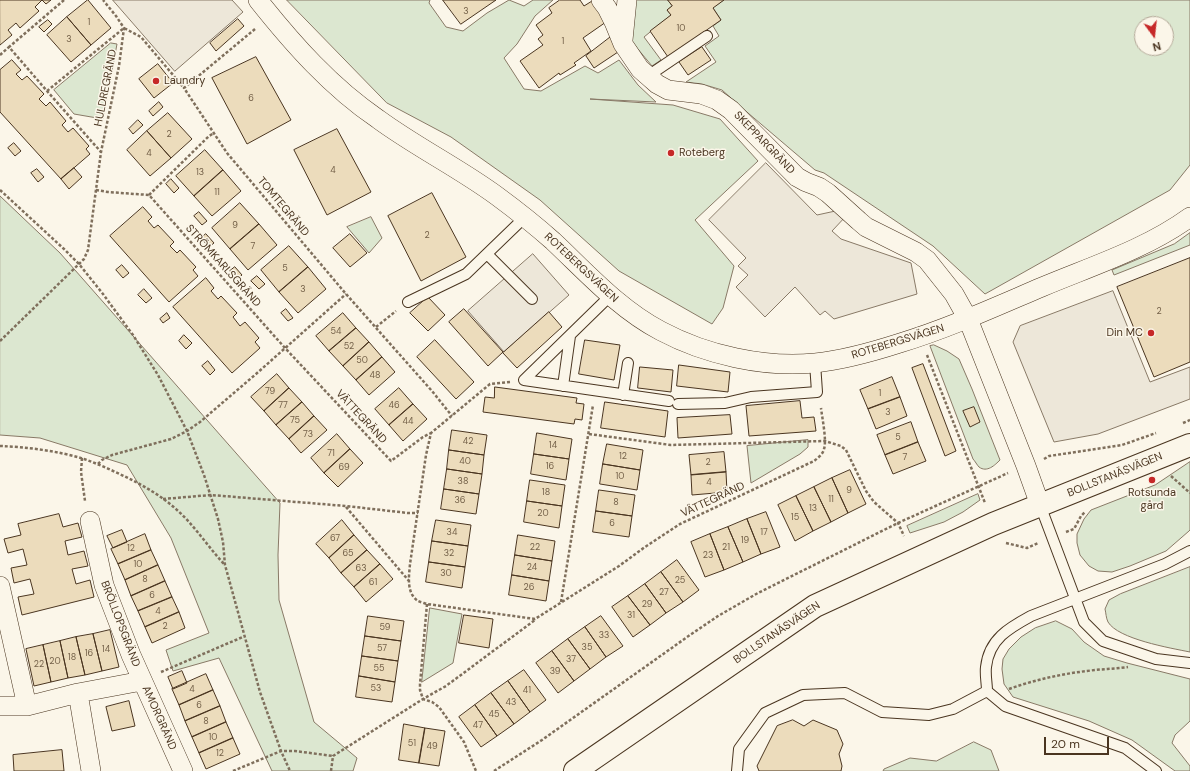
<!DOCTYPE html>
<html>
<head>
<meta charset="utf-8">
<style>
	body { margin:0 }
	#map { position:relative; width:1190px; height:771px; overflow:hidden; background:#fbf6e9; font-family:"DM Sans",sans-serif }
	canvas { display:block }
	.north { position:absolute; left:1134px; top:16px; width:40px; height:40px; box-sizing:border-box; background:#fbf6e9; border:1px solid #b4a999; border-radius:50%; rotate:165deg; font-size:11px; font-weight:700; line-height:16px; text-align:center; color:#4a3520 }
	.north::after { content:''; display:block; margin:auto; width:14px; height:18px; background:#c62828; clip-path:polygon(50% 0,100% 100%,50% 72%,0 100%) }
	.scale { position:absolute; left:1044px; top:737px; width:65px; height:18px; box-sizing:border-box; border:2px solid #4a3520; border-top:0; padding-left:5px; font-size:12px; line-height:14px; white-space:nowrap; color:#4a3520; -webkit-text-stroke:3px #fbf6e9; paint-order:stroke }
</style>
</head>
<body>
<div id="map">
<canvas width="1190" height="771"></canvas>
<div class="north">N</div>
<div class="scale">20 m</div>
</div>
<script>
const ctx = document.querySelector('canvas').getContext('2d');
ctx.lineJoin = 'round';
function fillPath(path, color) { ctx.fillStyle = color; ctx.fill(path, 'evenodd'); }
function strokePath(path, color, width, dash) { ctx.strokeStyle = color; ctx.lineWidth = width; ctx.lineCap = dash ? 'butt' : 'round'; ctx.setLineDash(dash || []); ctx.stroke(path); }
function write(font, color, halo, rows, align = 'center') {
  ctx.font = font + ' "DM Sans",sans-serif'; ctx.lineWidth = 3; ctx.setLineDash([]); ctx.textBaseline = 'middle'; ctx.strokeStyle = halo; ctx.fillStyle = color; for (const [text, x, y, turn = 0] of rows) {
    ctx.save(); ctx.translate(x, y); ctx.rotate((+turn || 0) * Math.PI / 180); ctx.textAlign = isNaN(turn) ? turn : align; if (halo) ctx.strokeText(text, 0, 0); ctx.fillText(text, 0, 0); ctx.restore();
  }
}
const green = new Path2D(`
	M287,0H430L429,3L446,27L463,31L487,13L509,0L524,6L533,0H553L535,16L517,44L504,58L524,89L541,91L585,66L598,73L619,60L638,85L656,102L590,99L673,105L720,119L758,161L695,220L734,266L723,308L712,324L619,271L540,200L451,137L387,103Z
	M632,0H668L672,6L667,10L671,15L644,37L661,60L652,66L632,42Z
	M724,0H1190V165L1170,190L985,294L933,246L824,173L815,170L741,107L722,90L702,84L686,82L716,62L705,46L719,36L713,26L721,20L713,8ZM1142,24H1166V48H1142Z
	M111,43L117,44L103,119L74,114L54,90Z
	M0,196L60,253L280,503L278,555L279,600L314,722L357,758L353,771H272L219,658L173,671L166,650L209,633L171,538L127,465L40,438L0,435Z
	M371,217L382,238L369,253L347,227Z
	M1190,233V245L1114,275L1112,270L1174,244Z
	M934,345L947,351L959,359L972,389L1000,460C995,465 987,473 979,467C977,465 975,461 973,459L930,346Z
	M808,440V447L800,454L751,483L747,446Z
	M1190,462V530L1189,531L1166,551L1130,566L1112,572L1098,571L1089,566L1080,555L1077,543V534L1084,519L1091,510L1155,485Z
	M978,494L980,500L963,512L944,522L910,533L907,526Z
	M1190,567V652C1170,648 1118,639 1108,622C1106,618 1106,613 1105,609L1109,600L1120,594Z
	M430,608L462,614L453,663L422,682Z
	M1056,621L1072,629L1084,642L1104,656L1127,663L1190,679V721L1175,735L1172,743L1190,766V771H1175L1132,740L1089,721L1013,697L1004,684L1002,669L1003,659L1009,649L1021,637L1035,628Z
	M974,742L991,750L999,771H883L884,769L910,758L936,761Z`);
fillPath(green, '#dce7d0');
strokePath(green, '#887966', 1);
const parking = new Path2D(`
	M113,0H232L243,12L175,71Z
	M766,163L817,215L840,210L847,215L832,231L841,239L911,263L917,294L834,319L825,311L820,315L795,287L765,317L736,287L748,275L738,266L746,258L709,220Z
	M533,254L569,295L504,352L468,311Z
	M1113,291L1150,382L1190,367V399L1098,434L1054,442L1013,342L1020,326Z`);
fillPath(parking, '#ede7d9');
strokePath(parking, '#887966', 1);
const building = new Path2D(`
	M0,0H51L46,4L42,0L35,7L39,11L20,28L16,23L8,30L12,35L0,45Z
	M88,0L111,28L91,45L67,17Z
	M443,0H496L461,24Z
	M560,0H580L584,6L592,1L606,22L583,38L591,51L574,63L576,65L560,75L559,73L539,88L520,61L543,45L538,39L543,35L536,25L552,13L549,8Z
	M668,0H724L713,8L721,20L668,57L650,31L671,15L667,10L672,6Z
	M67,17L91,45L71,62L47,35Z
	M238,19L244,26L216,51L210,43Z
	M48,20L52,24L44,32L39,27Z
	M612,36L621,50L594,68L586,56Z
	M702,47L711,60L688,75L679,62Z
	M256,57L291,120L247,144L212,78Z
	M12,60L21,70L16,74L22,80L27,76L44,94L39,99L46,106L50,102L66,121L62,125L68,132L73,128L89,146L86,149L90,154L61,179L0,112V70Z
	M158,64L173,83L154,98L139,79Z
	M159,102L163,107L153,116L149,111Z
	M168,113L192,139L171,158L147,131Z
	M138,120L143,125L133,134L129,129Z
	M337,129L371,192L327,215L294,150Z
	M147,131L171,158L150,176L127,150Z
	M14,143L21,151L15,156L8,148Z
	M205,150L223,170L194,196L176,176Z
	M74,168L82,177L69,189L61,179Z
	M37,169L44,177L38,182L31,173Z
	M223,170L241,191L212,216L194,196Z
	M171,179L179,188L174,193L166,184Z
	M432,193L466,257L421,281L388,216Z
	M240,203L259,224L230,249L212,228Z
	M143,207L152,217L148,221L154,228L158,225L174,242L170,246L177,253L180,250L196,267L193,270L198,276L169,302L110,236Z
	M199,212L207,221L202,225L194,216Z
	M259,224L277,245L248,270L230,249Z
	M206,234L214,243L209,247L201,238Z
	M350,234L367,253L350,267L333,248Z
	M289,246L308,267L279,292L261,270Z
	M1190,258V362L1154,377L1117,287Z
	M122,265L129,273L123,278L116,270Z
	M235,267L242,275L237,279L230,271Z
	M308,267L326,289L298,313L279,292Z
	M257,276L265,284L259,289L251,281Z
	M206,278L214,288L211,291L218,299L221,296L237,313L233,317L240,326L245,322L259,338L255,342L260,348L232,373L173,307Z
	M144,289L152,298L146,303L138,295Z
	M428,297L445,315L428,331L410,313Z
	M286,309L293,318L288,321L281,313Z
	M464,309L503,352L488,366L449,322Z
	M549,312L562,327L517,368L503,353Z
	M167,313L170,318L163,323L160,319Z
	M343,313L356,328L329,351L316,336Z
	M356,328L369,342L343,366L329,351Z
	M184,335L192,343L186,349L179,341Z
	M435,340L474,382L456,399L417,357Z
	M585,340L620,345L614,380L579,374Z
	M369,342L382,357L356,380L343,366Z
	M382,357L395,372L369,395L356,380Z
	M208,361L215,370L210,375L202,366Z
	M923,364L956,451L945,456L912,368Z
	M679,365L730,372L728,392L677,386Z
	M640,367L673,370L671,392L638,388Z
	M277,374L289,388L264,411L251,397Z
	M892,377L900,397L868,409L860,390Z
	M495,387L577,398L576,403L584,404L582,420L575,419L574,424L483,412L485,397L494,398Z
	M289,388L302,402L276,425L264,411Z
	M399,388L413,404L389,425L375,409Z
	M900,397L907,416L876,429L868,409Z
	M800,401L802,418L814,417L816,431L749,436L746,406Z
	M302,402L314,416L289,439L276,425Z
	M605,402L668,411L665,437L601,428Z
	M413,404L427,419L403,441L389,425Z
	M974,407L980,422L970,427L963,411Z
	M730,415L732,434L678,438L677,418Z
	M314,416L327,430L301,453L289,439Z
	M911,422L918,442L885,455L877,435Z
	M452,430L487,435L484,455L449,450Z
	M537,433L572,439L569,459L534,454Z
	M337,434L350,449L324,473L311,458Z
	M918,442L926,461L893,474L885,455Z
	M607,444L643,450L640,470L603,464Z
	M350,449L363,463L338,487L324,473Z
	M449,450L484,455L482,474L447,469Z
	M724,452L726,472L691,475L689,455Z
	M534,454L569,459L566,480L531,474Z
	M603,464L640,470L637,490L600,484Z
	M447,469L482,474L479,494L444,489Z
	M850,470L866,504L848,513L832,478Z
	M726,472L727,492L692,495L691,475Z
	M832,478L848,513L831,522L814,487Z
	M530,480L565,485L562,506L527,501Z
	M814,487L831,522L813,531L796,496Z
	M444,489L479,494L476,514L441,509Z
	M599,490L635,495L632,516L596,511Z
	M796,496L813,531L795,541L778,505Z
	M527,501L562,506L559,528L524,522Z
	M596,511L632,516L629,537L593,532Z
	M766,512L780,547L761,554L747,519Z
	M59,514L63,527L78,523L82,537L65,541L68,555L84,551L88,566L72,569L76,584L90,580L94,597L22,615L18,597L34,594L30,579L14,583L11,568L27,565L23,549L8,553L4,539L21,535L18,524Z
	M747,519L761,554L743,562L728,527Z
	M342,520L354,535L329,558L316,544Z
	M436,520L471,525L468,546L432,541Z
	M728,527L743,562L724,570L710,534Z
	M122,530L127,542L113,548L107,536Z
	M145,534L151,550L118,564L111,549Z
	M710,534L724,570L705,577L691,542Z
	M354,535L367,550L341,573L329,558Z
	M518,535L555,541L552,561L515,555Z
	M432,541L468,546L465,567L429,562Z
	M151,550L158,565L125,580L118,564Z
	M367,550L380,564L354,587L341,573Z
	M515,555L552,561L549,581L512,575Z
	M677,560L699,590L683,602L661,572Z
	M429,562L465,567L462,588L426,582Z
	M380,564L393,579L366,602L354,587Z
	M158,565L165,581L131,596L125,580Z
	M661,572L683,602L666,613L645,584Z
	M512,575L549,581L546,601L509,595Z
	M165,581L172,597L138,611L131,596Z
	M645,584L666,613L650,625L628,596Z
	M628,596L650,625L633,637L612,607Z
	M172,597L179,612L145,627L138,611Z
	M179,612L185,628L152,643L145,627Z
	M464,615L493,619L489,648L459,643Z
	M368,616L404,621L401,641L365,636Z
	M601,616L623,646L606,657L585,627Z
	M585,627L606,657L590,669L568,639Z
	M110,630L119,667L102,671L93,634Z
	M93,634L102,671L85,675L76,637Z
	M365,636L401,641L398,661L362,656Z
	M76,637L85,675L68,678L60,641Z
	M568,639L590,669L574,681L552,651Z
	M60,641L68,678L51,682L43,645Z
	M43,645L51,682L34,686L26,649Z
	M552,651L574,681L558,693L536,663Z
	M362,656L398,661L395,682L359,676Z
	M524,670L546,700L530,712L508,681Z
	M182,671L187,683L173,689L168,677Z
	M206,674L213,690L179,705L172,689Z
	M359,676L395,682L392,702L356,697Z
	M508,681L530,712L514,724L491,693Z
	M213,690L220,706L185,721L179,705Z
	M491,693L514,724L497,736L475,705Z
	M129,701L135,726L112,731L106,707Z
	M475,705L497,736L481,747L459,717Z
	M220,706L226,722L192,737L185,721Z
	M793,720L804,726L813,720L837,730L843,744L839,754L842,766L841,771H759L757,766L777,726Z
	M226,722L233,738L199,753L192,737Z
	M404,724L425,728L419,763L399,760Z
	M425,728L445,731L439,766L419,763Z
	M233,738L240,754L206,769L199,753Z
	M62,750L64,771H14L13,755Z`);
fillPath(building, '#ecdcbc');
strokePath(building, '#4a3520', 1);
const lane = new Path2D(`
	M648,76L707,36
	M487,254L532,299
	M408,302L466,274L525,217
	M524,380L669,401
	M524,380L610,296
	M563,386L570,336
	M623,395L628,363
	M678,404L725,403L751,397L817,392L815,363
	M1040,505L1084,622L1103,641L1156,659L1190,663
	M737,771L739,749L765,713L803,695L845,693L882,712L929,715L953,709L987,691
	M1156,771L1125,748L1005,706L987,691C987,683 985,675 986,667C989,639 1009,628 1031,616L1165,564L1190,551`);
const street = new Path2D(`
	M258,0C293,44 331,87 378,119C416,147 459,168 497,196C516,210 535,225 553,241C587,273 619,309 661,331C706,355 764,368 815,363C844,360 872,352 900,343C949,328 995,307 1042,287C1092,266 1146,249 1190,217
	M601,0L607,8L614,22L623,44L640,69L648,76L657,84L668,90L701,94L717,100L731,110L797,177L806,182L819,187L828,193L859,221L866,227L916,252L927,260L954,294L968,319L1026,466L1040,505
	M623,40L627,0
	M90,521L104,585L131,655L183,771
	M0,586L27,706
	M78,693L91,771
	M0,706H27L78,693L142,681`);
const secondary = new Path2D(`
	M575,771L815,606L993,524L1190,445`);
strokePath(lane, '#4a3520', 12);
strokePath(street, '#4a3520', 20);
strokePath(secondary, '#4a3520', 24);
strokePath(new Path2D(`
	M64,0L9,47L47,91L101,152
	M255,29L184,88L227,153L346,294L432,391L452,416
	M0,55L9,47
	M47,91L124,28L141,37L184,88
	M0,190L64,249L79,264L103,294L133,335L158,375L187,431L204,475L218,519L223,542L225,565L260,692L281,751L290,771
	M96,190L108,192L149,195L285,348L391,461L423,437L431,433
	M149,195L209,136L214,133
	M376,327L396,311
	M0,341L79,264L84,259L88,250L101,152L119,66L124,28L116,16L103,0
	M927,355L985,503
	M510,382L490,384L431,433L426,455L410,564C409,576 406,593 418,601C420,602 424,603 427,604L535,619L619,566L645,547L680,524L814,461C818,458 823,454 824,449C827,441 822,417 821,408
	M1183,423L1190,420
	M589,434L671,445L825,441L841,446L846,450L866,491L874,502L898,523L904,536
	M0,446C26,447 59,451 84,459C101,465 118,473 134,481C149,489 164,498 177,510C195,526 208,547 225,565
	M82,458L81,472L85,501
	M1044,459L1049,456L1122,445L1156,433
	M98,464L102,460L112,455L171,439L187,431L200,422L256,374L346,294
	M1171,476L1190,493
	M163,499L211,495L346,506L408,513H418
	M346,507L409,581
	M1066,532L1074,529L1081,516L1085,512
	M1006,543L1027,548L1038,543
	M561,602L593,405
	M427,604L420,684V690L423,699L432,702L439,707L464,742L476,771
	M161,672L245,636
	M1009,689C1034,680 1061,674 1087,671C1101,669 1114,669 1128,667
	M233,771L281,751H295L333,756
	M331,771L333,756L423,699L446,686L535,620
	M494,771L542,740L690,635L718,616L758,593L898,523L1008,473`), '#7f6f5c', 2.5, [3, 2]);
strokePath(lane, '#fbf6e9', 10);
strokePath(street, '#fbf6e9', 19);
strokePath(secondary, '#fbf6e9', 22);
for (const [x, y, r, color] of [
	[156,81,4,"#c62828"],
	[671,153,4,"#c62828"],
	[1151,333,4,"#c62828"],
	[1152,480,4,"#c62828"]
]) { const dot = new Path2D(); dot.arc(x, y, r, 0, 2 * Math.PI); ctx.fillStyle = color; ctx.fill(dot); strokePath(dot, '#fbf6e9', 1.5); }
write('9px', '#725f47', null, [
	["3",466,12],
	["1",89,23],
	["10",681,29],
	["3",69,40],
	["1",563,42],
	["6",251,99],
	["2",169,135],
	["4",149,154],
	["4",333,171],
	["13",200,173],
	["11",217,193],
	["9",235,226],
	["2",427,236],
	["7",253,247],
	["5",285,269],
	["3",303,290],
	["2",1159,312],
	["54",336,332],
	["52",349,347],
	["50",362,361],
	["48",375,376],
	["79",270,392],
	["1",880,394],
	["77",283,406],
	["46",394,406],
	["3",888,413],
	["75",295,421],
	["44",408,422],
	["73",308,435],
	["5",898,438],
	["42",468,442],
	["14",553,446],
	["71",331,454],
	["12",623,457],
	["7",905,458],
	["40",465,462],
	["2",708,463],
	["16",550,467],
	["69",344,468],
	["10",620,477],
	["38",463,482],
	["4",709,483],
	["9",849,491],
	["18",546,493],
	["11",831,500],
	["36",460,501],
	["8",616,503],
	["13",813,509],
	["20",543,514],
	["15",795,518],
	["6",612,524],
	["34",452,533],
	["17",764,533],
	["67",335,539],
	["19",745,541],
	["22",535,548],
	["21",726,548],
	["12",131,549],
	["65",348,554],
	["32",449,554],
	["23",708,556],
	["10",138,565],
	["24",532,568],
	["63",361,569],
	["30",446,574],
	["8",145,580],
	["25",680,581],
	["61",373,583],
	["26",529,588],
	["27",664,593],
	["6",152,596],
	["29",647,605],
	["4",158,612],
	["31",631,616],
	["2",165,627],
	["59",385,628],
	["33",604,636],
	["35",587,648],
	["57",382,649],
	["14",106,650],
	["16",89,654],
	["18",72,658],
	["37",571,660],
	["20",55,662],
	["22",39,665],
	["55",379,669],
	["39",555,672],
	["53",376,689],
	["4",192,690],
	["41",527,691],
	["43",511,703],
	["6",199,706],
	["45",494,715],
	["8",206,722],
	["47",478,726],
	["10",213,738],
	["51",412,744],
	["49",432,747],
	["12",220,754]
]);
write('11px', '#4a3520', '#fbf6e9', [
	["Laundry",164,81],
	["Roteberg",679,153],
	["Din MC",1143,333,"right"],
	["Rotsunda",1152,493,"center"],
	["gård",1152,506,"center"]
], 'left');
write('11px', '#4a3520', '#fbf6e9', [
	["HULDREGRÄND",106,88,-79],
	["SKEPPARGRÄND",764,143,46],
	["TOMTEGRÄND",283,207,50],
	["STRÖMKARLSGRÄND",223,266,48],
	["ROTEBERGSVÄGEN",581,268,43],
	["ROTEBERGSVÄGEN",898,342,-17],
	["VÄTTEGRÄND",361,417,47],
	["BOLLSTANÄSVÄGEN",1115,475,-22],
	["VÄTTEGRÄND",713,500,-25],
	["BRÖLLOPSGRÄND",120,624,69],
	["BOLLSTANÄSVÄGEN",777,633,-34],
	["AMORGRÄND",159,718,66]
]);
</script>
</body>
</html>
